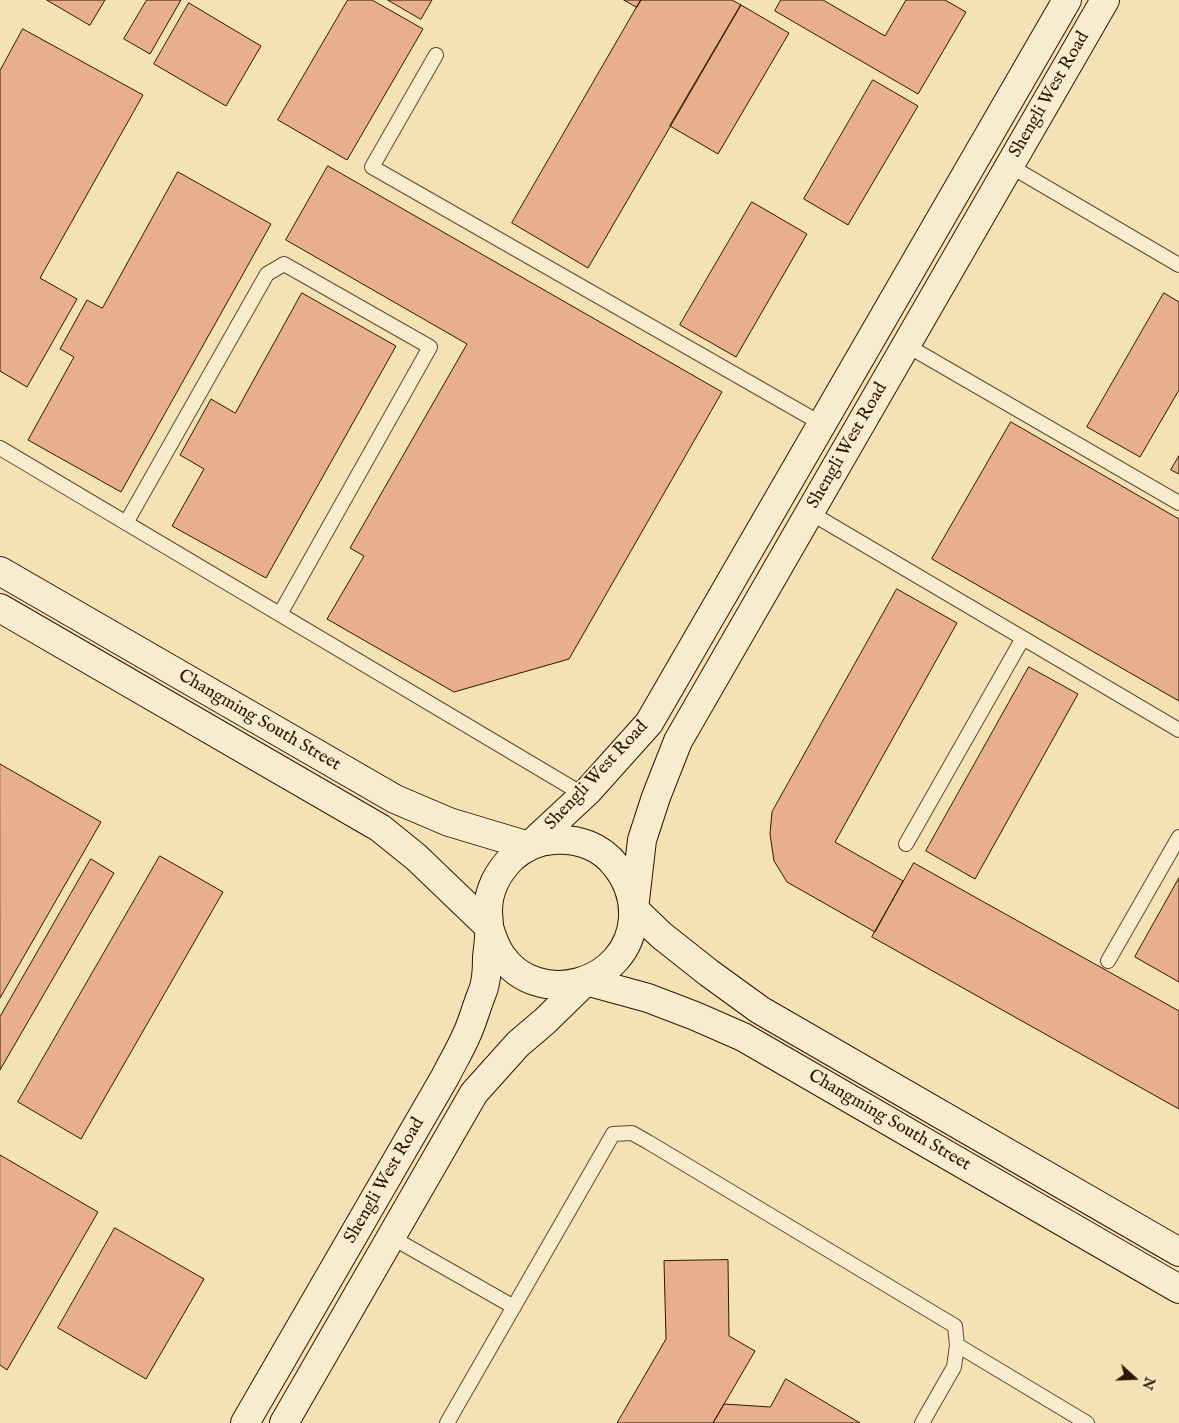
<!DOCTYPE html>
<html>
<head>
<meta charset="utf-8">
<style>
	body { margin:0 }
	#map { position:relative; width:1179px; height:1423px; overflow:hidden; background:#f4e2b5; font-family:"IM FELL English",serif }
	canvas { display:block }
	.north { position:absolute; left:1109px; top:1353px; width:50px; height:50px; -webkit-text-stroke:4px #f8eccf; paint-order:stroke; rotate:110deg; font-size:14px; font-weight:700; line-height:20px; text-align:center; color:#301500 }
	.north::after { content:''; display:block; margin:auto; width:18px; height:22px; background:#301500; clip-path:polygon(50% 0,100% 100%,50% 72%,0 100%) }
</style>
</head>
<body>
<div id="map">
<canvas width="1179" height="1423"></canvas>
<div class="north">N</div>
</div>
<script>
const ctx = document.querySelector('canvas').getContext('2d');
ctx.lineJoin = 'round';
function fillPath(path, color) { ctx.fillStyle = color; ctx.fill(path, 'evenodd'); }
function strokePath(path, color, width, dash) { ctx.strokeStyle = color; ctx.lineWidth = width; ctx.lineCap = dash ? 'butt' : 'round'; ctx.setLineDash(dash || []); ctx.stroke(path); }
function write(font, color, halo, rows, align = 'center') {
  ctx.font = font + ' "IM FELL English",serif'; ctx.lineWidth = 4; ctx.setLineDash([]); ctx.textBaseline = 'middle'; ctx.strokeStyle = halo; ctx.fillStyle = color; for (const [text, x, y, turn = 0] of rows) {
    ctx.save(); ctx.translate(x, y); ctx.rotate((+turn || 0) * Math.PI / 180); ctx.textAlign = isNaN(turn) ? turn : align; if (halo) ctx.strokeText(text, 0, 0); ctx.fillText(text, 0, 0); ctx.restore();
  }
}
const building = new Path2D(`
	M47,0H105L90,25Z
	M147,0H181L150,54L124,39Z
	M348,0H372L423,29L347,160L278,120Z
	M388,0H432L421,19Z
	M624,0H641L637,7Z
	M641,0H732L741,5L588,268L512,223Z
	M781,0H823L885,36L906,0H945L966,12L918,94L775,11Z
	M189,3L261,46L226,106L154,64Z
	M741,5L789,33L718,154L670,126Z
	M23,29L143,95L40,278L77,299L27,387L0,371V71Z
	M873,80L918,106L848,225L804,199Z
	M328,166L722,392L569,659L454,692L327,619L364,556L350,548L467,344L286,240Z
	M178,172L271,224L121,492L28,440L74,357L60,349L87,300L102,308Z
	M752,202L807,234L736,357L680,325Z
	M302,293L396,346L266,578L172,526L204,469L180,455L211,399L235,413Z
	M1164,293L1179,302V390L1140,457L1087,427Z
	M1011,422L1179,519V701L932,559Z
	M1179,456V474L1171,470Z
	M897,589L957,623L835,842L903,881L875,932L787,882L774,861L770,834L772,812Z
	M1029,667L1078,694L975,879L926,851Z
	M0,764L101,822L0,998Z
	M160,856L223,892L81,1139L18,1102Z
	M91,859L114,873L0,1070V1017Z
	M914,863L1179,1011V1109L872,937Z
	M1179,878V982L1135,957Z
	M0,1155L98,1212L7,1370L0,1365Z
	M115,1228L204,1279L146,1379L58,1328Z
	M728,1260L729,1336L755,1351L713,1423H617L666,1339L664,1261Z
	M786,1379L860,1423H713L724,1404L770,1407Z`);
fillPath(building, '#e8af8d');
strokePath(building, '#301500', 1);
const service = new Path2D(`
	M436,55L372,167L822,424
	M1010,166L1179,265
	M906,345L1179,503
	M0,448L584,795
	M809,512L1179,730
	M126,523L267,274L284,264L430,347L280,614
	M906,844L1023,638
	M1108,961L1179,837
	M391,1237L514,1307
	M957,1345L1087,1423
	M447,1423L613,1134L632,1133L648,1142L955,1326L957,1345L954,1367L922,1423`);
const secondary = new Path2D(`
	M1105,0L678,741L656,797L642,840L634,909L661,935L709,973L760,1010L1179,1252
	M0,571L395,799L449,822L529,846L588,791L649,723L1067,0
	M0,608L380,828L416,857L489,927C492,937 495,946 501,955C538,1010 629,984 633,918C634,899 628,881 616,866C601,846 577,838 553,840C538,841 523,848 512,858C498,872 488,891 488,911C488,916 489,921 489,926C490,936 488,947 487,957C487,965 487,974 485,983C484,990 480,997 478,1004C474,1015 471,1026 466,1036C460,1050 452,1063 445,1077L245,1423
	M284,1423L474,1093L518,1044L545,1021L586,981L648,998L695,1016L743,1037L1179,1289`);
strokePath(service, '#61482d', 16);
strokePath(secondary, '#301500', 30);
strokePath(service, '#f8eccf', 14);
strokePath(secondary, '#f8eccf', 28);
write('18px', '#301500', '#f8eccf', [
	["Shengli West Road",1050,95,-60],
	["Shengli West Road",848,446,-60],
	["Changming South Street",259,721,30],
	["Shengli West Road",597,776,-47],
	["Changming South Street",889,1121,30],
	["Shengli West Road",385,1181,-60]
]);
</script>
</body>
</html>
